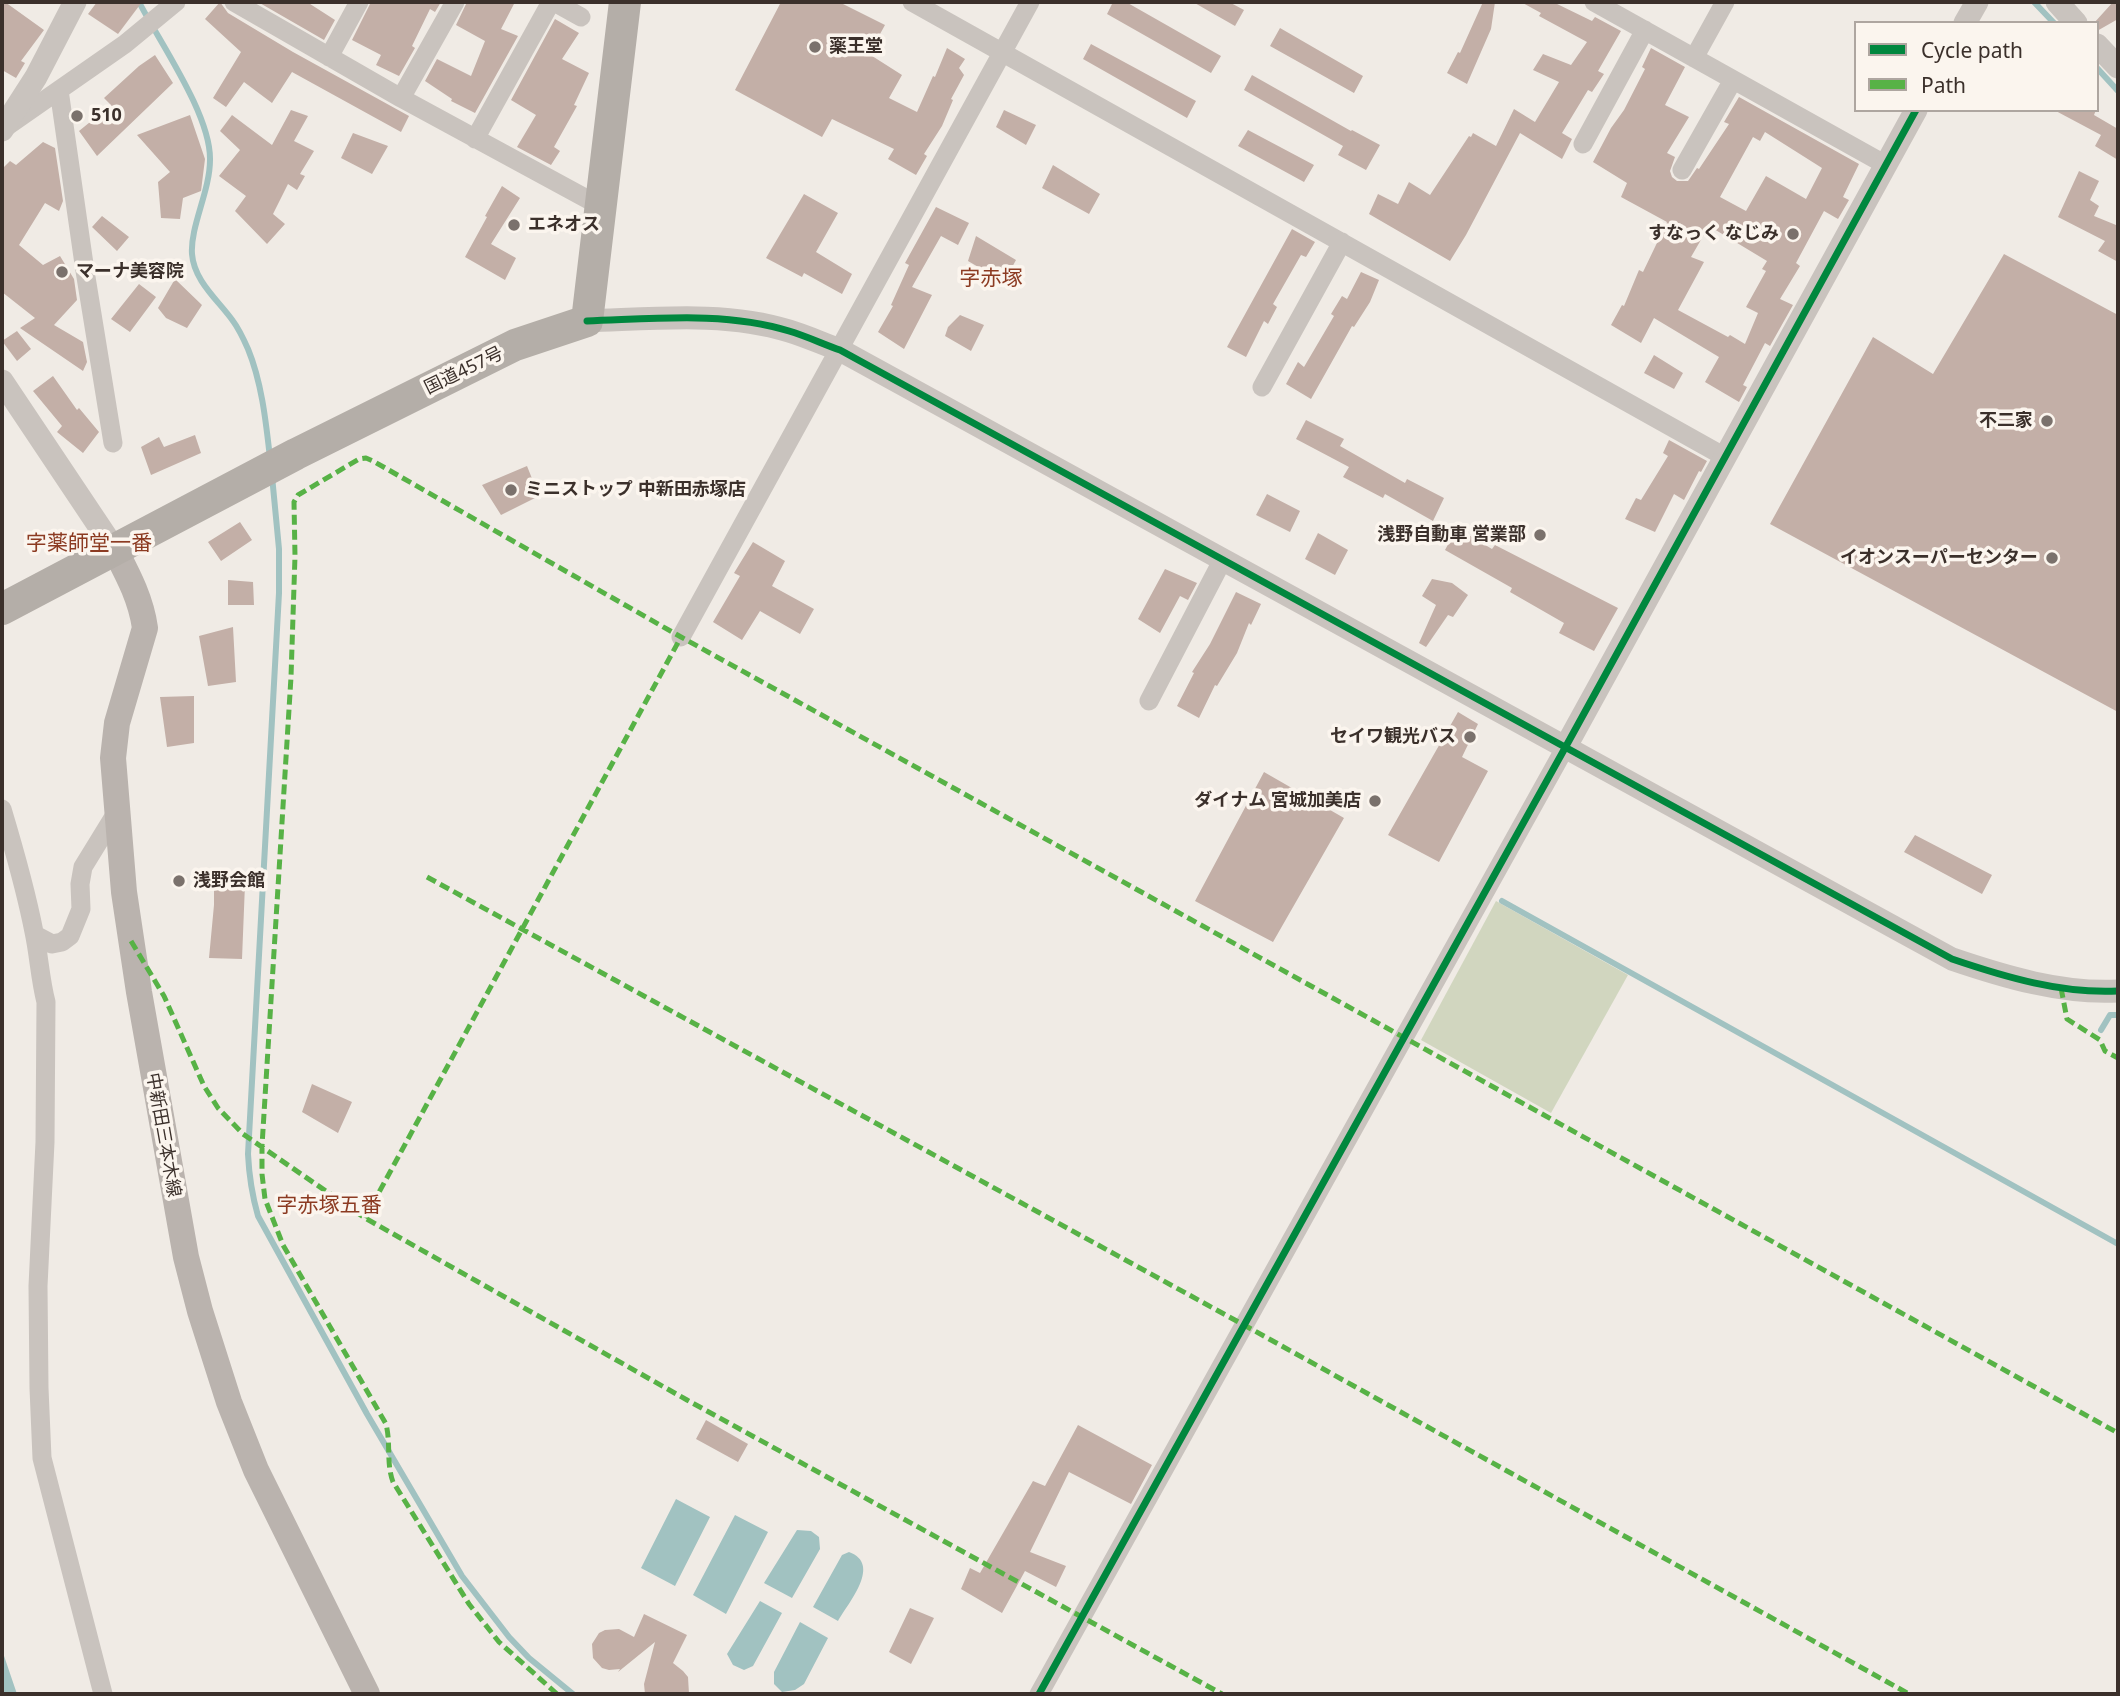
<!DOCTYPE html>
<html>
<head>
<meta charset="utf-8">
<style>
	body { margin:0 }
	#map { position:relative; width:2120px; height:1696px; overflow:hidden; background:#f0ebe5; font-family:"Noto Sans",sans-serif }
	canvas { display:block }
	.frame { position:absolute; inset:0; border:4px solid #3b302b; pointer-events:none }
	.legend { position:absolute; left:1854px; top:21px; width:245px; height:91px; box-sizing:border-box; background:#fbf5ee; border:2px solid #aea6a0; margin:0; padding:9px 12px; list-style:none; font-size:21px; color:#3b302b }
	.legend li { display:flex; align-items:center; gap:14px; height:35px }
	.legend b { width:35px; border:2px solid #aea6a0 }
</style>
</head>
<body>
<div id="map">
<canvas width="2120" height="1696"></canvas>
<div class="frame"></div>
<ul class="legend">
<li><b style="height:9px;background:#00873e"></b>Cycle path</li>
<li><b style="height:9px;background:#57b246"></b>Path</li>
</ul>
</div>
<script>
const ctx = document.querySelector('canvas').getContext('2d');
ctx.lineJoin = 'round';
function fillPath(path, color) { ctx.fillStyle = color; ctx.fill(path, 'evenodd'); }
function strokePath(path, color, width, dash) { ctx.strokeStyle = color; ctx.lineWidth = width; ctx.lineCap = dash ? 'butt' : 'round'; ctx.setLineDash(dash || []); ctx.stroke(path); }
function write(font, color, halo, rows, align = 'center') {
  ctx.font = font + ' "Noto Sans","Noto Sans JP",sans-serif'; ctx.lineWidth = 7; ctx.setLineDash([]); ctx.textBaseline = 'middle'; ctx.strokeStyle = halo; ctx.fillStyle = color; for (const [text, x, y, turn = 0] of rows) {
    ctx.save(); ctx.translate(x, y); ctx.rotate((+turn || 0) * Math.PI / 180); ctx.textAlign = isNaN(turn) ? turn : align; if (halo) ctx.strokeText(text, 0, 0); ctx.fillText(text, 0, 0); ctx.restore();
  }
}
fillPath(new Path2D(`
	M1496,901L1628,975L1551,1113L1421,1040Z`), '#d1d6bf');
fillPath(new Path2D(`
	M676,1499L710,1517L675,1586L641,1568Z
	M735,1515L768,1532L726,1614L693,1595Z
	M797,1530L811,1531L819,1537L820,1549L792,1598L764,1583Z
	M849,1552C882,1564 849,1602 838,1621L813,1607L842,1555Z
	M760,1601L782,1613L753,1666L744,1670L733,1665L727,1654Z
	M800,1622L828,1638L804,1684L795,1690L782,1692L774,1684V1672Z
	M2,1650L17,1694H2Z`), '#a1c2c1');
strokePath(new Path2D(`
	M139,2C160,43 211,115 210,160C210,191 190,227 192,254C194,281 218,300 233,321C239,329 244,340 248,349C262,383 266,423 270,458
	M2034,2L2054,23
	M2097,68L2118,91
	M272,476L279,549V593L248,1154C249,1175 252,1195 258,1216L367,1414L462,1576L509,1637L529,1658L573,1694
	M1502,901L2118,1244
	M2101,1030L2110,1015H2118`), '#a1c2c1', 6);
fillPath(new Path2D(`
	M2,2H5L44,30L21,61L25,63L16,78L2,70Z
	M97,2H142L118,34L88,14Z
	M220,2L228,13L293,52L409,116L401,132L292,72L272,103L244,82L226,107L213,98L241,52L205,19Z
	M258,2H307L335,20L324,40Z
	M371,2H441L435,12L430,9L412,46L415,48L399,76L376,65L381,55L352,40Z
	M467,2H515L501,29L518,36L475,113L451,101L452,99L425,81L437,59L471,76L485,41L456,25Z
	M781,2H839L885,25L869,54L902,75L889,98L917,112L933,76L935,77L947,48L965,59L959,68L964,75L951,99L953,100L942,126L924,154L927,156L916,175L888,159L894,149L832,119L822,137L735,90Z
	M1113,2H1126L1221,56L1211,73L1107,14Z
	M1193,2H1229L1244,10L1235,26Z
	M1483,2H1495L1491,29L1467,84L1447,73L1458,52L1460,53Z
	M1521,2H1553L1592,21L1595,17L1621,31L1598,71L1604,74L1592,92L1588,90L1562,133L1572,139L1562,159L1520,133L1466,235L1450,261L1369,214L1378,194L1398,204L1409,182L1430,195L1469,136L1471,137L1473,133L1496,146L1514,109L1535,122L1559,82L1533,70L1543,54L1571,65L1587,42L1539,16L1541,13Z
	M2113,2H2118V19L2097,31V23H2094Z
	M555,19L579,33L562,59L589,73L574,105L577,106L554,147L560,151L551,165L517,147L536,115L511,100Z
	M1280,28L1363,76L1354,93L1270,46Z
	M1091,44L1196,101L1187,118L1083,59Z
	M1651,48L1685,67L1665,105L1689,117L1667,153L1675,157L1670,171L1672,177L1677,181H1688L1697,168L1699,169L1729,124L1724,122L1739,97L1859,164L1843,197L1849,200L1838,219L1824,211L1796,263L1800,266L1780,299L1793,305L1770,346L1765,343L1743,385L1747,387L1739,402L1705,382L1719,357L1654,318L1641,343L1611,325L1622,305L1624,306L1639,270L1643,272L1667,222L1621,197L1627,183L1593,162L1611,128L1624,110L1645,69L1642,67ZM1765,132L1822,168L1806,199L1766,176L1746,211L1720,197L1753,137L1760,141ZM1709,226L1767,261L1762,269L1766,271L1746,307L1758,313L1745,344L1730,335L1728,337L1678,310L1704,262L1691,257Z
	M155,55L173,83L97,156L79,131L111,105L104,98L139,66Z
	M1252,75L1351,131L1352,130L1380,145L1366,170L1338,155L1343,146L1244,90Z
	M291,110L308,116L294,141L314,151L300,174L305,176L297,190L288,184L273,214L285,224L267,244L235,211L246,196L219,176L240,150L220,131L232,115L272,145Z
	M1004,110L1036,125L1026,145L996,127Z
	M2054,110H2096L2094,115L2118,129V160L2095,146L2101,135Z
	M190,115L205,159L201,191L183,198L180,219L161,218L158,182L170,172L137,135Z
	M1248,130L1314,165L1304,182L1238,146Z
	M353,133L388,146L372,174L341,158Z
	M43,142L55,148L63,201L59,211L45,203L19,245L43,265L60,256L74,279L77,300L54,325L83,342L87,362L83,371L20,328L35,318L2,292V169L10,161L16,165Z
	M1053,165L1100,194L1089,214L1042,188Z
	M2079,171L2099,181L2090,200L2099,206L2094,216L2116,225L2118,222V262L2098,251L2105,241L2058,217Z
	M502,186L520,198L491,244L516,258L505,280L465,257L487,217L485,216Z
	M804,194L838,213L816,252L852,274L842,294L804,273L802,277L766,258Z
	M936,207L969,223L958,245L941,236L912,287L932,295L904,349L878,332L893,306L891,305L909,265L905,263Z
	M102,216L129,237L117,251L92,227Z
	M1292,229L1315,242L1306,257L1301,255L1273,304L1277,307L1268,324L1264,321L1246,357L1227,347Z
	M976,236L1016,260L1004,282L968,261Z
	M2004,254L2118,315V712L1770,524L1873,337L1933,374Z
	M1361,272L1379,280L1370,302L1354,327L1352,326L1311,399L1286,384L1298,362L1304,367L1334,316L1331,314L1342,296L1347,299Z
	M175,279L202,305L187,328L166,318L158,308Z
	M139,284L156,297L130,332L111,319Z
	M960,315L984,325L971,351L945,336L948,327Z
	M17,331L31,349L17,361L2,341Z
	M1654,355L1683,373L1674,389L1644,373Z
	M53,376L77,410L79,408L99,432L83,453L57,432L62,426L33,391Z
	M1306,420L1344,439L1340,446L1405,483L1407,479L1444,498L1433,521L1385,494L1383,498L1343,477L1349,467L1296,439Z
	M195,435L201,453L151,475L141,447L159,437L164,447Z
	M1669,440L1707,461L1701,472L1699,471L1684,500L1674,494L1655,532L1625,519L1636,498L1641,500L1668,456L1663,453Z
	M527,466L539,496L501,515L482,485Z
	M1267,494L1300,511L1290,532L1256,515Z
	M240,522L252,540L221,561L208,542Z
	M1457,528L1492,549L1495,545L1618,608L1594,651L1559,633L1564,623L1510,592L1512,588L1445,550Z
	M1318,533L1348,550L1335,575L1305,559Z
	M753,542L785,561L772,586L814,609L800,634L760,611L742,640L713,622L740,576L734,573Z
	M1165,569L1197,583L1188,600L1180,596L1160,633L1138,619Z
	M1432,579L1452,583L1468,595L1453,617L1448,615L1426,647L1419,643L1436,605L1422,596Z
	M228,580L253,582L254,605H228Z
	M1236,592L1261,604L1251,625L1249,623L1237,653L1217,686L1215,685L1199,718L1177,706L1194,673L1192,672L1210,644Z
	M233,627L236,682L208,686L199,636Z
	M194,696V743L167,747L160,697Z
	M1458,712L1478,724L1462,757L1488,771L1439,862L1388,835Z
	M1264,772L1344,818L1273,942L1195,901Z
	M1915,835L1992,875L1982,894L1904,852Z
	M214,880L245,884L242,959L209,958L214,905Z
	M312,1084L352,1102L338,1133L302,1112Z
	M706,1420L748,1444L738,1462L696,1439Z
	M1078,1425L1152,1465L1131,1504L1069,1472L1030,1552L1066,1566L1056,1587L1025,1571L1002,1613L961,1589L970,1568L980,1573L1033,1481L1045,1486Z
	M910,1608L934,1618L911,1664L889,1652Z
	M644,1614L687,1635L673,1663L683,1671L688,1677L689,1694H645L644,1684L655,1642L618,1672L620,1669L609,1670L602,1668L593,1658L592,1644L599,1633L605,1630L619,1629L634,1637Z`), '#c3afa7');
strokePath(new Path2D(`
	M234,2L401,98L600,206
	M554,2L581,17
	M912,2L1725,457
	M1594,2L1886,165
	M329,57L359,2
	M1694,58L1725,2
	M59,90L85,271L113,443
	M401,98L455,2
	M6,127L125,44L176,2
	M475,139L551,2
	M1583,144L1645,30
	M1682,170L1733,80
	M1262,387L1342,242
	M681,637L1030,2
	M1149,701L1222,561
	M2,809C14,849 26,891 34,932C39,955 40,979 46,1002L45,1142L38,1286L39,1388L42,1458L103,1694
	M35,935L52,944L62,942L70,936L81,909L80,884L83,867L118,810
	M1039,1694L1565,748`), '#c9c3be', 19);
strokePath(new Path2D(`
	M2057,2L2076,23
	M1965,23L1977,2
	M2097,45L2118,67
	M2,130L36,77L75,2
	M587,321C653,319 725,311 789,331C806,336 823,344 840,350L1952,959C2005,977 2062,994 2118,991
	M2,381L115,550
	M1565,748L1916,110`), '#c9c3be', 23);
strokePath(new Path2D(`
	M115,550C128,575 141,599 145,628L117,723L113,758L124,892L139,992L186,1257L200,1311L229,1402L256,1470L367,1694`), '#bab3ae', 26);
strokePath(new Path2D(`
	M2,609L296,454L515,345L587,321L625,2`), '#b4aea8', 32);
strokePath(new Path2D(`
	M427,877L1244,1325L1909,1694
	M131,941L164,996L204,1086L218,1108L243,1134L365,1218L687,1400L1222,1694
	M2061,988L2067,1019L2100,1040L2105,1051L2118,1058
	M365,1218L681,637
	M557,1694L499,1642L469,1604L393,1482C386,1463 391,1444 386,1424L283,1245L265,1199L262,1174V1146L291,677L295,556L294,502L298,495L359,459L366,458L373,461L681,637L2118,1433`), '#57b246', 5, [10, 5]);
strokePath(new Path2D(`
	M587,321C653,319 725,311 789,331C806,336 823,344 840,350L1952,959C2005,977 2062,994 2118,991
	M1039,1694L1565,748L1916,110`), '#00873e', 7);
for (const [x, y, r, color] of [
	[815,47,7,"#7a716c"],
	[77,116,7,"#7a716c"],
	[514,225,7,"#7a716c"],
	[1793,234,7,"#7a716c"],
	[62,272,7,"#7a716c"],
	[2047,421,7,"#7a716c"],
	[511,490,7,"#7a716c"],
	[1540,535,7,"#7a716c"],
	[2052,558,7,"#7a716c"],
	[1470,737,7,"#7a716c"],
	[1375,801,7,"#7a716c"],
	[179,881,7,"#7a716c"]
]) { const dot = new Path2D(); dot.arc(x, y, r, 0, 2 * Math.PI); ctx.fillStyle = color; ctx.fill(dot); strokePath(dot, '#fbf5ee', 2.5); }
write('bold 18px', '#3b302b', '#fbf5ee', [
	["薬王堂",829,47],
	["510",91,116],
	["エネオス",528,225],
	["すなっく なじみ",1779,234,"right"],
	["マーナ美容院",76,272],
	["不二家",2033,421,"right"],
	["ミニストップ 中新田赤塚店",525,490],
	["浅野自動車 営業部",1526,535,"right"],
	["イオンスーパーセンター",2038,558,"right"],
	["セイワ観光バス",1456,737,"right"],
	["ダイナム 宮城加美店",1361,801,"right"],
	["浅野会館",193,881]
], 'left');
write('18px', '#3b302b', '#fbf5ee', [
	["国道457号",464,371,-26],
	["中新田三本木線",163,1135,80]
]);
write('21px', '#8c3b22', '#fbf5ee', [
	["字赤塚",991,279],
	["字薬師堂一番",89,544],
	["字赤塚五番",329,1206]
]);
</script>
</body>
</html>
